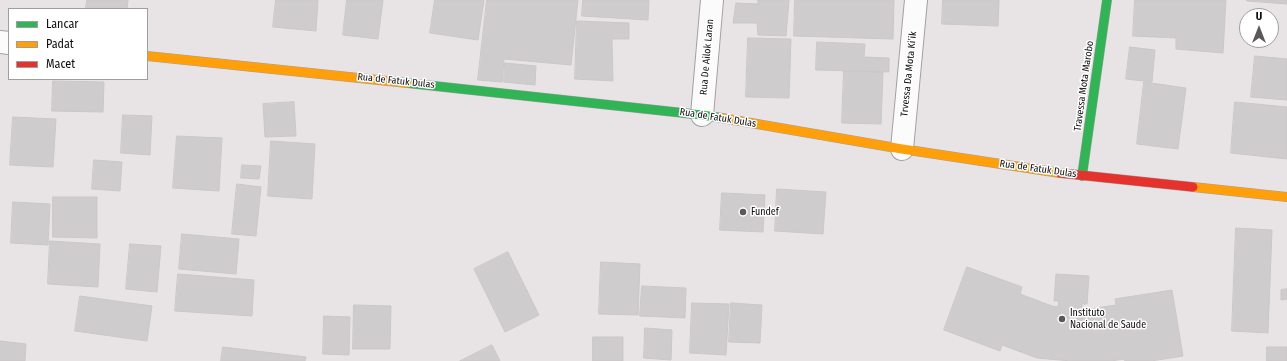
<!DOCTYPE html>
<html>
<head>
<meta charset="utf-8">
<style>
	body { margin:0 }
	#map { position:relative; width:1287px; height:361px; overflow:hidden; background:#e8e4e6; font-family:"Fira Sans Condensed",sans-serif }
	canvas { display:block }
	.legend { position:absolute; left:8px; top:8px; width:140px; height:72px; box-sizing:border-box; background:#fff; border:1px solid #9f9e9f; margin:0; padding:5px 7px; list-style:none; font-size:12px; color:#0f0d0f }
	.legend li { display:flex; align-items:center; gap:8px; height:20px }
	.legend b { width:20px; border:1px solid #9f9e9f }
	.north { position:absolute; left:1239px; top:8px; width:40px; height:40px; box-sizing:border-box; background:#fff; border:1px solid #9f9e9f; border-radius:50%; rotate:0deg; font-size:11px; font-weight:700; line-height:16px; text-align:center; color:#0f0d0f }
	.north::after { content:''; display:block; margin:auto; width:14px; height:18px; background:#5b585a; clip-path:polygon(50% 0,100% 100%,50% 72%,0 100%) }
</style>
</head>
<body>
<div id="map">
<canvas width="1287" height="361"></canvas>
<ul class="legend">
<li><b style="height:5px;background:#30b455"></b>Lancar</li>
<li><b style="height:5px;background:#ff9f0a"></b>Padat</li>
<li><b style="height:5px;background:#e5322d"></b>Macet</li>
</ul>
<div class="north">U</div>
</div>
<script>
const ctx = document.querySelector('canvas').getContext('2d');
ctx.lineJoin = 'round';
function fillPath(path, color) { ctx.fillStyle = color; ctx.fill(path, 'evenodd'); }
function strokePath(path, color, width, dash) { ctx.strokeStyle = color; ctx.lineWidth = width; ctx.lineCap = dash ? 'butt' : 'round'; ctx.setLineDash(dash || []); ctx.stroke(path); }
function write(font, color, halo, rows, align = 'center') {
  ctx.font = font + ' "Fira Sans Condensed",sans-serif'; ctx.lineWidth = 3; ctx.setLineDash([]); ctx.textBaseline = 'middle'; ctx.strokeStyle = halo; ctx.fillStyle = color; for (const [text, x, y, turn = 0] of rows) {
    ctx.save(); ctx.translate(x, y); ctx.rotate((+turn || 0) * Math.PI / 180); ctx.textAlign = isNaN(turn) ? turn : align; if (halo) ctx.strokeText(text, 0, 0); ctx.fillText(text, 0, 0); ctx.restore();
  }
}
const building = new Path2D(`
	M87,0H128L127,9H86Z
	M276,0H318L316,31L273,27Z
	M347,0H383L378,39L343,35Z
	M435,0H484L478,40L430,33Z
	M487,0H578L571,65L504,59L502,82L478,80Z
	M583,0H649L648,20L582,16Z
	M758,0H789L786,36L758,35L757,23H733L736,3L758,4Z
	M795,0H894L893,39L794,36Z
	M943,0H999L998,26L942,24Z
	M1135,0H1226L1223,53L1176,49V38L1133,36Z
	M1247,0H1287V4L1247,1Z
	M577,21L629,23V39H612L613,81L575,79Z
	M748,38L791,39L789,98L746,97Z
	M817,42L865,44L864,57L889,58V72L816,70Z
	M1130,47L1155,50L1152,82L1126,79Z
	M1255,56L1287,59V100L1251,97Z
	M505,63L536,66L535,85L504,82Z
	M844,71L883,72L881,124L842,123Z
	M53,81L104,82L103,112L52,111Z
	M1144,82L1186,88L1178,149L1137,144Z
	M294,102L296,136L265,137L263,104Z
	M1235,102L1287,107V159L1231,153Z
	M123,115L152,116L150,155L121,153Z
	M13,117L56,119L53,167L10,165Z
	M177,136L222,138L219,191L173,188Z
	M271,141L315,144L312,199L268,196Z
	M94,160L122,162L120,191L92,189Z
	M242,165L261,166L259,179L241,178Z
	M237,184L261,187L256,236L232,234Z
	M777,189L826,192L823,234L775,231Z
	M722,193L765,195L763,232L720,230Z
	M53,197H97V238L53,237Z
	M13,202L50,204L48,245L11,243Z
	M1236,228L1272,230L1268,333L1232,331Z
	M182,234L239,239L236,274L179,269Z
	M50,241L100,244L98,287L48,284Z
	M130,244L161,246L157,292L126,289Z
	M508,252L539,315L505,332L474,269Z
	M601,262L640,264L638,315L599,314Z
	M967,267L1022,287L1020,294L1052,306L1058,307L1059,301H1054L1056,274L1089,276L1087,304H1082V308L1090,309L1116,305L1115,299L1172,290L1183,356L1151,361H1125L1124,359L1111,361H1071L1037,358L1002,345L1000,351L944,330Z
	M178,274L254,280L252,316L175,311Z
	M642,286L686,288L685,318L640,316Z
	M1287,289V299L1281,300V290Z
	M80,296L152,306L147,341L75,331Z
	M692,303L729,304L726,355L690,353Z
	M731,303L762,305L760,343L729,342Z
	M354,305L391,306L390,349H353Z
	M324,316L350,317L349,355L323,354Z
	M645,328L672,330L671,360L644,358Z
	M593,337H623V361H593Z
	M0,341L26,344L25,361H0Z
	M492,345L500,361H460Z
	M223,347L306,357L305,361H221Z
	M1267,347H1287V361H1267Z`);
fillPath(building, '#cfccce');
strokePath(building, '#cac7c8', 1);
const street = new Path2D(`
	M0,42L9,43
	M702,115L712,0
	M902,149L916,0`);
const fast = new Path2D(`
	M407,83L702,115L722,118
	M1082,176L1107,0`);
const slow = new Path2D(`
	M147,56L407,83
	M722,118L902,149L1060,173
	M1193,187L1287,197`);
const jam = new Path2D(`
	M1060,173L1193,187`);
strokePath(street, '#a3a0a2', 24);
strokePath(fast, '#a3a0a2', 10);
strokePath(slow, '#a3a0a2', 10);
strokePath(jam, '#a3a0a2', 10);
strokePath(street, '#fcfbfb', 22);
strokePath(fast, '#30b455', 9);
strokePath(slow, '#ff9f0a', 9);
strokePath(jam, '#e5322d', 9);
for (const [x, y, r, color] of [
	[743,212,4,"#5b585a"],
	[1062,319,4,"#5b585a"]
]) { const dot = new Path2D(); dot.arc(x, y, r, 0, 2 * Math.PI); ctx.fillStyle = color; ctx.fill(dot); strokePath(dot, '#fff', 1.5); }
write('10px', '#0f0d0f', '#fff', [
	["Rua De Ailok Laran",707,57,-85],
	["Trvessa Da Mota Ki’ik",909,74,-84],
	["Rua de Fatuk Dulas",396,81,6],
	["Travessa Mota Marobo",1084,86,-82],
	["Rua de Fatuk Dulas",718,118,9],
	["Rua de Fatuk Dulas",1038,169,8]
]);
write('10px', '#0f0d0f', '#fff', [
	["Fundef",751,212],
	["Instituto",1070,313],
	["Nacional de Saude",1070,325]
], 'left');
</script>
</body>
</html>
